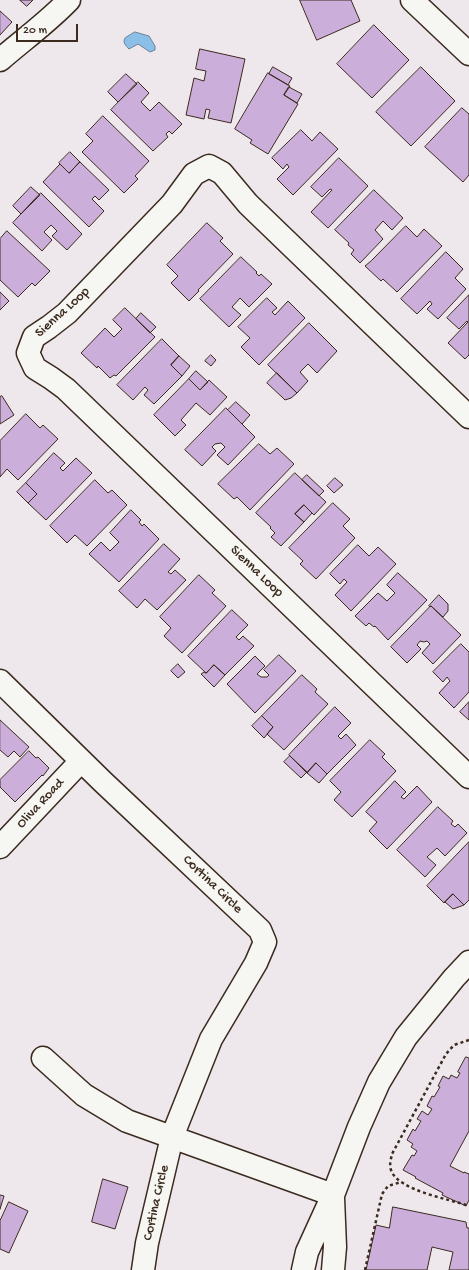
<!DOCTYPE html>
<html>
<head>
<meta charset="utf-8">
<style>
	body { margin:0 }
	#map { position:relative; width:469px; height:1270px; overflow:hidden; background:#eee8ed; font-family:"Gochi Hand",sans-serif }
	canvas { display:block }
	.scale { position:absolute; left:16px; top:24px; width:62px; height:18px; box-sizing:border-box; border:2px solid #3b2a1e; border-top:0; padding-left:5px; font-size:12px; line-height:14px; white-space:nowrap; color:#3b2a1e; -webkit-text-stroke:3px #f6f6f2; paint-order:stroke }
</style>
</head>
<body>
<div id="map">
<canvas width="469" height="1270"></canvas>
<div class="scale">20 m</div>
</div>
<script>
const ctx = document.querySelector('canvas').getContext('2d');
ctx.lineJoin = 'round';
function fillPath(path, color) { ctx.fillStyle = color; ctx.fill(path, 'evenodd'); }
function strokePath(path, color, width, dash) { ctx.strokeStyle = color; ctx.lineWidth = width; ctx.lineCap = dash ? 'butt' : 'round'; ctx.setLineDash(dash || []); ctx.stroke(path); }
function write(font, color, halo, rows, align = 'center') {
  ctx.font = font + ' "Gochi Hand",sans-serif'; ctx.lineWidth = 3; ctx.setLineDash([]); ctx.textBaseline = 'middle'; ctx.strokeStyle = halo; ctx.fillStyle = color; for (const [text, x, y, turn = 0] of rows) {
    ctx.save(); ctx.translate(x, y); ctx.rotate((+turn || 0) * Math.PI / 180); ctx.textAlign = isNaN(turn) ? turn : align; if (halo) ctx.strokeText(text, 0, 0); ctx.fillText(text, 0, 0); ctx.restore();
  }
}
const water = new Path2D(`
	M135,32L149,36L155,46V50L150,52L138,44L129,49C126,46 122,42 125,38Z`);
fillPath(water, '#8bbfe8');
strokePath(water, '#6b8397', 1);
const building = new Path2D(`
	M20,0H33L27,6Z
	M300,0H351L360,21L317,40Z
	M0,11L12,22L0,35Z
	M374,25L409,60L372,98L337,64Z
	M200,49L245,59L231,123L208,118L210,110L206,109L204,119L186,115L194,78L204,81L206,71L196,69Z
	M273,67L292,78L288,85L269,74Z
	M421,67L455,101L411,146L376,112Z
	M268,73L290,86L284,95L298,104L268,154L250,143L252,140L235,129Z
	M126,74L137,84L118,102L108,92Z
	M138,82L149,93L141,102L150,111L159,102L182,124L172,134L169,131L166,134L168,137L153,151L111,110Z
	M289,87L302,94L297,103L284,95Z
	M462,108L469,114V175L463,182L425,147Z
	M103,116L149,161L135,176L138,179L124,193L82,152L93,141L86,134Z
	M301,130L312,141L320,132L338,149L293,195L277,179L289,167L287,164L283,169L272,158Z
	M70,152L80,162L69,173L59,163Z
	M339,158L368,186L328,228L311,212L332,190L330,189L322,197L311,187Z
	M80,162L109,190L99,200L95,196L92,199L104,211L89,227L43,182L60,164L69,173Z
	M31,187L40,195L21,214L13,206Z
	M374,190L403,218L392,230L383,221L375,230L383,239L360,263L351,254L354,250L348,245L349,243L335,230Z
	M41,193L82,234L67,250L52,236L57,231L51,225L44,232L52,240L42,251L13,223Z
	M207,223L223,238L220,241L233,254L198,290L199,291L189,301L171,283L178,276L167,265Z
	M406,226L417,237L424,229L442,246L397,292L383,279L381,281L365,266L371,261Z
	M7,231L50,271L35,286L32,283L18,297L0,280V239Z
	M446,252L463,269L455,278L466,289L438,319L427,309L432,304L430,301L417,314L401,299Z
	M241,257L257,272L256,273L259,276L261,274L272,284L249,307L240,298L232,307L241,315L229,327L200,299Z
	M0,292L9,301L0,310Z
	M469,295V355L465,359L448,343L468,322L467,321L459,329L447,318Z
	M267,298L277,308L272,312L275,315L288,301L305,318L259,365L241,347L250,338L238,327Z
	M125,308L155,337L116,376L114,375L110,378L98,366L97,368L81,353L105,328L114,337L122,329L113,320Z
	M141,313L156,327L150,333L136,319Z
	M309,323L337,351L317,373L308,364L300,372L308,381L297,393L268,365Z
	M162,339L179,356L171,365L182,376L154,404L144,395L148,390L145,387L133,400L117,385Z
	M211,355L216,360L211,366L205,361Z
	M179,356L190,366L182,376L171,365Z
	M196,371L208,382L200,390L189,379Z
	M277,373L297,393L291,398L285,400L283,398L267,383Z
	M189,379L200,390L209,380L227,397L210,415L196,403L181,420L186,425L175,436L154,415Z
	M2,396L14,415L0,424V397Z
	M236,402L250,415L242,424L228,410Z
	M226,408L255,437L228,465L217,455L225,447L221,443L215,444L212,447L216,451L202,466L185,450Z
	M26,414L40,428L43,425L58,439L18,480L7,469L0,477V441Z
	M259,444L270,454L277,448L294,464L250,510L237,497L234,499L218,484Z
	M54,453L65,463L60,468L63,471L76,458L92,473L46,520L28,503L37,494L26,483Z
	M295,473L326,502L314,515L304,505L295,514L304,522L281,546L271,537L275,533L270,528L271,527L256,513Z
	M307,475L324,491L319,496L302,480Z
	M335,478L343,485L334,493L327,486Z
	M95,480L108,493L112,490L127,505L87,546L75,535L67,543L50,526Z
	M26,483L37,494L28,503L17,492Z
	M333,503L350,519L343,526L355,538L316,579L300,564L303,561L289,548Z
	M304,505L312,513L304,522L295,514Z
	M131,510L141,520L139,522L142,526L144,524L159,539L119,582L89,554L101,542L110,551L119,542L110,533Z
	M164,544L180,559L168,572L171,574L175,570L186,580L157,610L145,599L137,608L119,591Z
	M358,545L369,556L378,547L396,564L351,611L335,595L347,582L344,579L340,584L330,574Z
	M398,573L427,600L388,640L375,626L374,627L369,623L366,626L355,616L378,593L387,601L395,593L387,585Z
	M199,575L215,590L212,593L226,606L182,653L164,636L171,628L160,617Z
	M439,595L448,604V611L443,617L431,606L430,607L429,606Z
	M431,606L461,635L433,664L422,653L430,644L427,641L424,642L420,641L417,645L421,649L407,663L391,647Z
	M232,610L248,625L236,637L239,640L243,636L254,646L225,675L214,665L206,673L188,656Z
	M461,644L469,652V692L454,708L439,693L450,681L447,677L443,682L433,672Z
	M279,655L296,671L255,713L227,684L255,656L265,666L257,674L261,677H267L269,675L264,670Z
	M178,664L185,672L178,678L171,671Z
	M214,665L225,675L214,687L201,674L204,672L206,673Z
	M302,675L317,689L315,692L328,704L284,750L267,734L273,727L262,716Z
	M469,702V720L460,712Z
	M335,707L351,723L338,736L341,739L346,734L356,745L327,774L316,763L307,773L289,755Z
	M262,716L273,727L264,738L252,726Z
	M0,720L29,747L20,757L14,751L8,757L0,750Z
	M370,740L385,754L382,757L396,771L352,817L334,800L341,792L330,781Z
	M29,751L36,758L38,757L49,768L43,776L42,775L15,802L0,787V780Z
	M290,756L307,772L301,778L284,762Z
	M316,763L327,774L319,783L307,773Z
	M395,781L406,792L401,797L404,799L417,786L432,802L387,849L369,831L377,822L366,812Z
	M438,807L453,821L451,824L455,827L458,824L467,833L445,856L437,848L427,857L436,865L425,877L397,850Z
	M469,842V900L464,905L453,894L444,903L427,886Z
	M453,894L464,905L453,909L445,902Z
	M466,1057L469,1058V1131L450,1166L464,1173V1172L469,1174V1200L466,1206L442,1195L443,1193L415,1178L416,1177L403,1170L412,1155L414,1156L417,1151L411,1147L413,1144L407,1140L413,1129L415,1131L421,1121L417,1119L422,1111L428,1115L432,1109L427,1106L432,1096L434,1097L440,1087L438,1086L443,1076L449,1079L451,1075L457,1078L460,1073L458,1072Z
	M103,1179L128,1187L115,1229L92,1222Z
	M0,1195L4,1196L0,1209Z
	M9,1202L28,1211L9,1253L0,1249V1221Z
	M393,1207L466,1222L467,1228H469V1270H449L453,1252L432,1247L427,1270H366L376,1225L389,1228Z`);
fillPath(building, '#ccaeda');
strokePath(building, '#3b2a1e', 1);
const minor = new Path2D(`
	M412,0L469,54
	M0,60C23,40 48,22 69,0
	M469,417L248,204L222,173L209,166L194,174L172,204L67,313L49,327L34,337L28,353L35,368L51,378L66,389L469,777
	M0,681L102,781L260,930L265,942L256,963L211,1039L172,1137L147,1243L143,1270
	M0,847L81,761
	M43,1058L84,1095L127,1121L333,1195
	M303,1270L307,1252L333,1195L359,1127L379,1082L406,1037L454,978L469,962
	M333,1270L335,1247L333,1198`);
strokePath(minor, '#3b2a1e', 25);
strokePath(new Path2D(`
	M469,1040L454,1045L446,1054L392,1154C391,1159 389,1165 391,1170C398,1191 450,1199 469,1206
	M365,1270L382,1194L388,1186L401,1182`), '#3b2a1e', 2.5, [3, 3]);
strokePath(minor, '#f6f6f2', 22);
write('14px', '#3b2a1e', '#f6f6f2', [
	["Sienna Loop",63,313,-42],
	["Sienna Loop",256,572,44],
	["Oliva Road",41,804,-47],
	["Cortina Circle",212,885,44],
	["Cortina Circle",157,1203,-77]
]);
</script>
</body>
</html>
